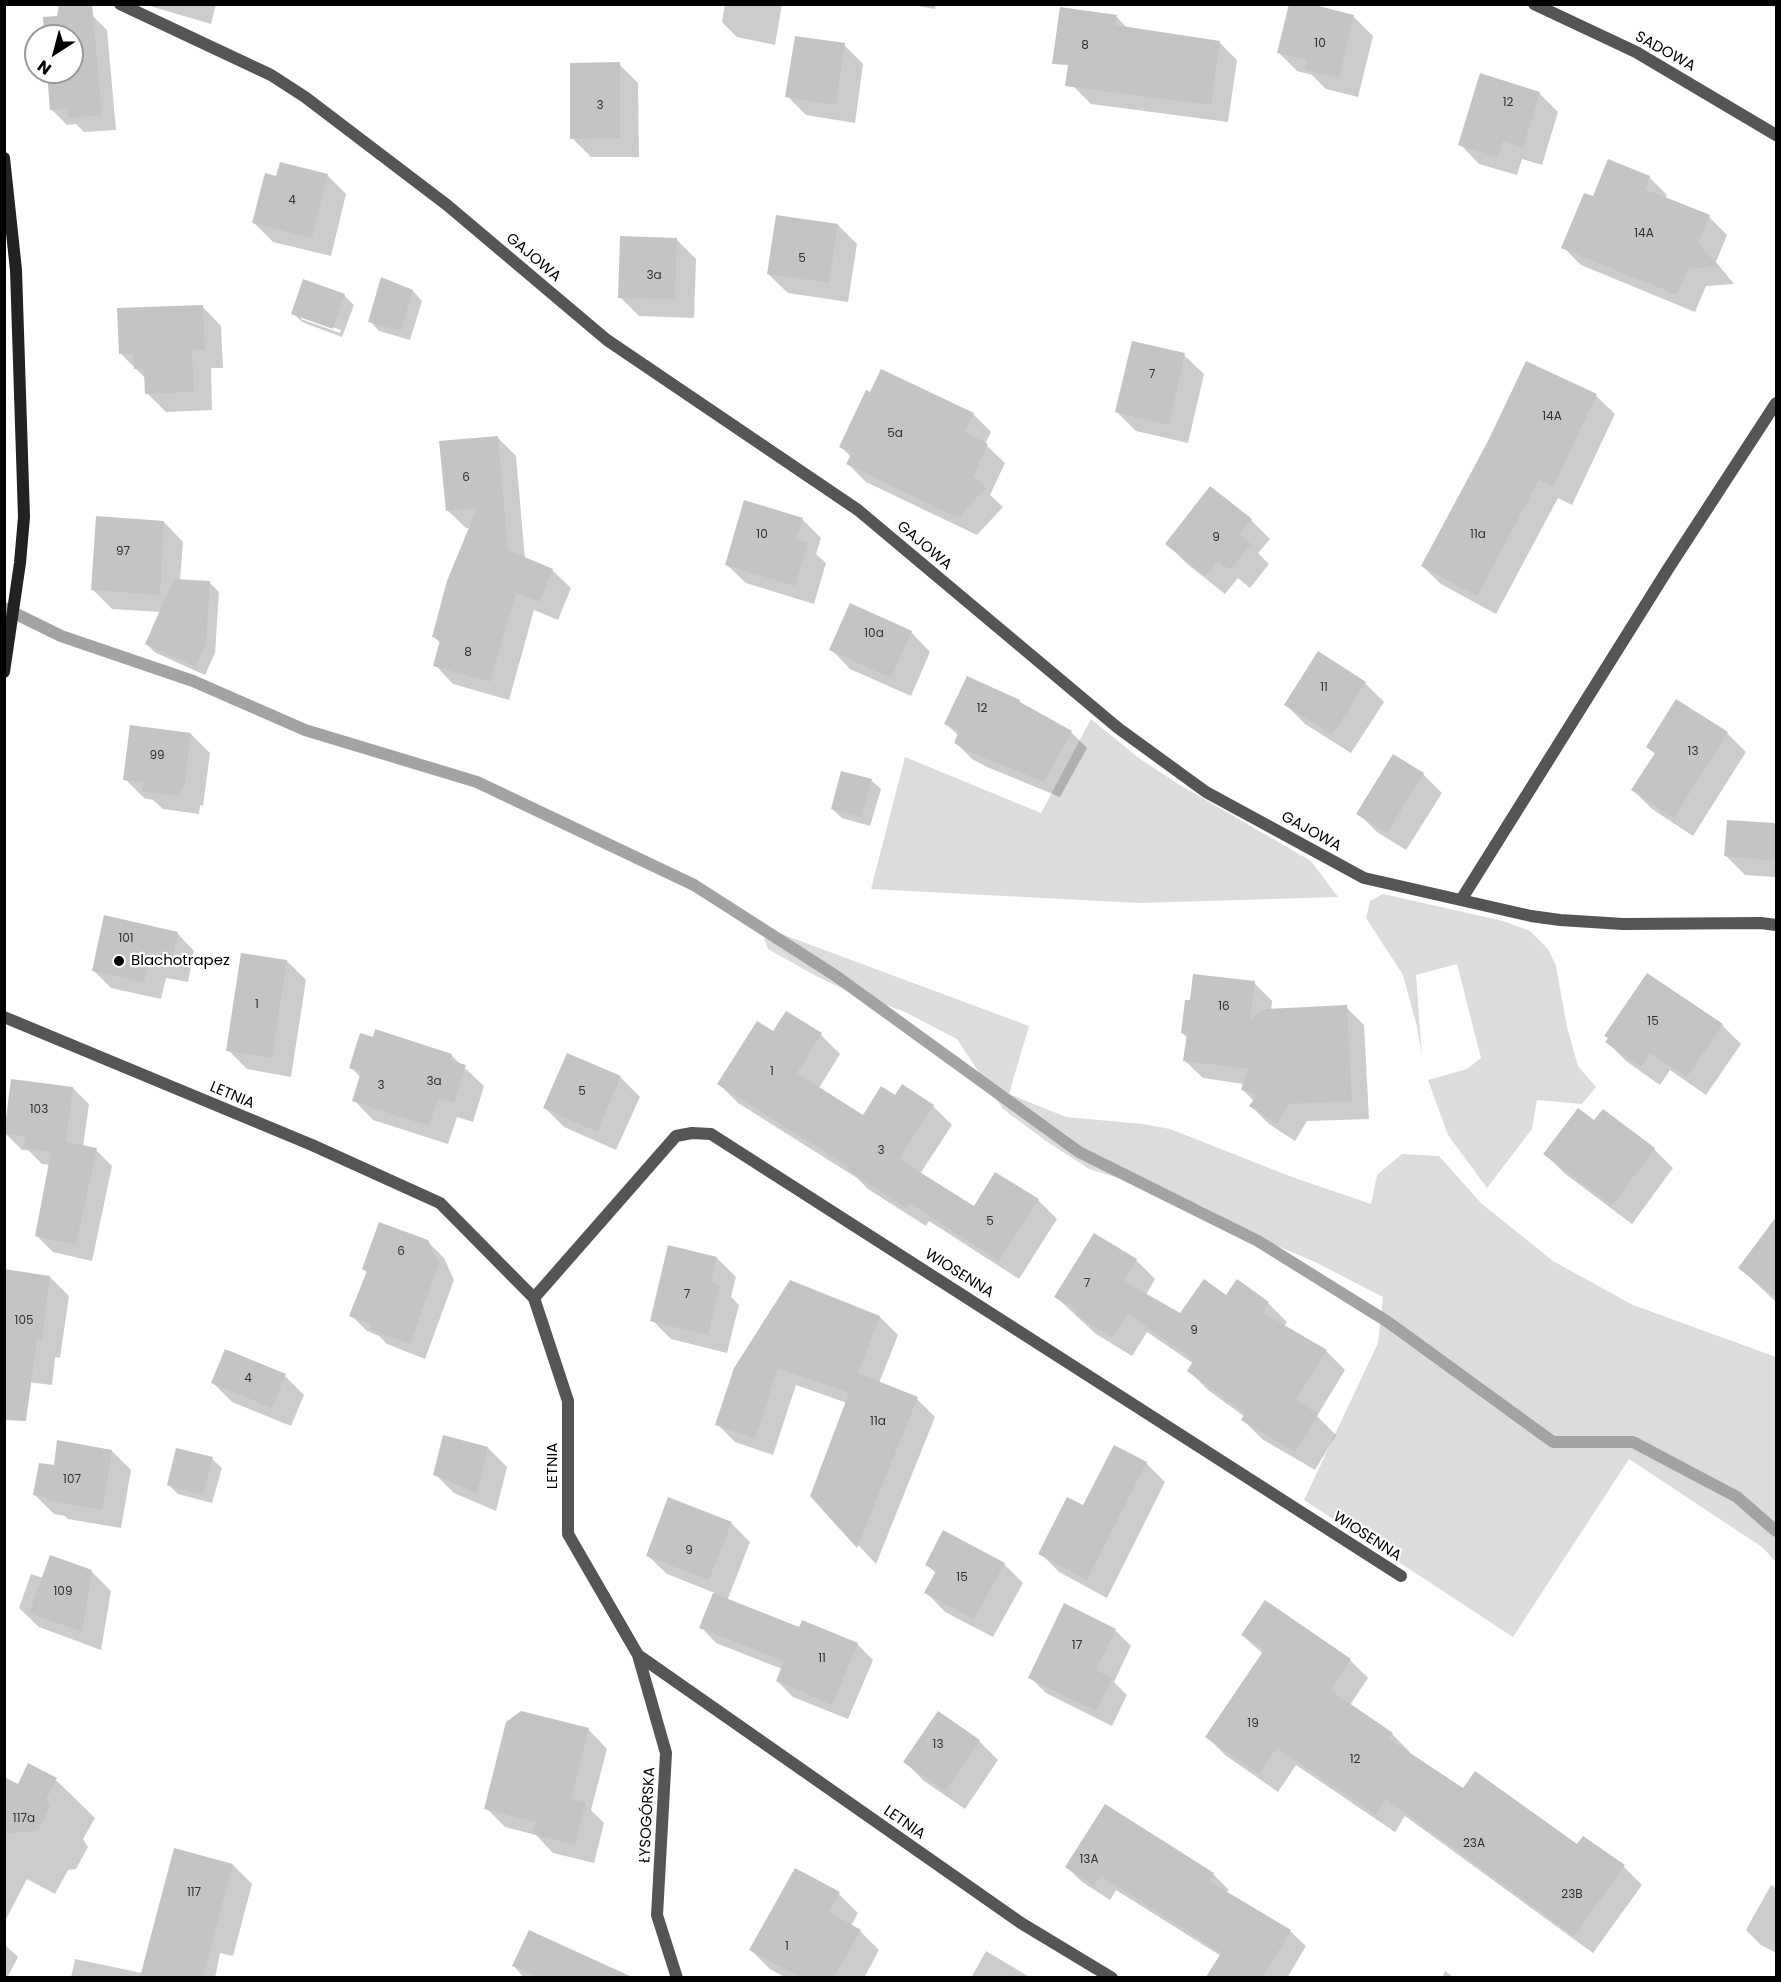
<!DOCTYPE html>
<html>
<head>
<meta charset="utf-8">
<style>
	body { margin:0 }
	#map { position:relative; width:1781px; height:1982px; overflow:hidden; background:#fff; font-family:Poppins,sans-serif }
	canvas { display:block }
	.frame { position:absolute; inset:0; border:6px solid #000; pointer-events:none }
	.north { position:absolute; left:24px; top:24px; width:60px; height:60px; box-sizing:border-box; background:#fff; border:2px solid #999; border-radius:50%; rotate:216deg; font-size:16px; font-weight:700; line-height:24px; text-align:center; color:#000 }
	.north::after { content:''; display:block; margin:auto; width:21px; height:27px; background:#000; clip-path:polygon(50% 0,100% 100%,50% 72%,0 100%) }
</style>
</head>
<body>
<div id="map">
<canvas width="1781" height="1982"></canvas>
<div class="frame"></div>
<div class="north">N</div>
</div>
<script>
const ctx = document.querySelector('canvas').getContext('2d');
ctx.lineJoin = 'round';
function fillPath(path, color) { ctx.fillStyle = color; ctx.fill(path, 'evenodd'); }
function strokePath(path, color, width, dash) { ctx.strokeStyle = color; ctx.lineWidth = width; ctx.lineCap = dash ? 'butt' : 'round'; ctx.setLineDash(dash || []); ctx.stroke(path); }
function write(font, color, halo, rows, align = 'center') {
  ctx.font = font + ' Poppins,sans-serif'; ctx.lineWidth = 4.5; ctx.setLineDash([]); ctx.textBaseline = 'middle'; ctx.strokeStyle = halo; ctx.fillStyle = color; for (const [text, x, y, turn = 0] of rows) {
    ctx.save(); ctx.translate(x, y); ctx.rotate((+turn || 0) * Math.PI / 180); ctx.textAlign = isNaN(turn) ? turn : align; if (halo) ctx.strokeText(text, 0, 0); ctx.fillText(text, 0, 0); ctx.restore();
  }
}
fillPath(new Path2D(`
	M1091,719L1140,759L1180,785L1311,861L1338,897L1139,903L871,889L905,757L1041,813Z
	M1383,894L1503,921L1530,931L1548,949L1556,966L1567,1027L1578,1066L1596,1087L1582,1104L1537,1100L1532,1129L1487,1188L1448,1135L1428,1080L1467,1069L1481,1058L1457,964L1416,975L1422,1056L1417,1027L1403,975L1366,918L1370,901Z
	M776,932L1029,1026L1009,1094L1066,1117L1143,1124L1170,1129L1292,1177L1371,1204L1377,1175L1402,1154L1439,1156L1482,1204L1553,1261L1633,1305L1776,1357V1562L1762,1547L1629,1459L1513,1637L1304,1500L1378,1343L1383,1297L1315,1262L1261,1239L1204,1207L1139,1184L1089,1169L1046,1141L1003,1109L957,1039L903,1011L854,994L814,975L768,949L764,939Z`), '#dcdcdc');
fillPath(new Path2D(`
	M143,4H216L211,24Z
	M725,4H782L775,45L737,37L722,22Z
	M906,4H936L935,9Z
	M1305,4L1354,17L1373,36L1358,97L1326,89L1312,75L1297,71L1278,52Z
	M92,15L107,30L116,130L84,132L76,124L67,125L51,109L48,72H72V36H46Z
	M1116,16L1128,29L1219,42L1237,60L1228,122L1091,104L1073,86Z
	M844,45L863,64L855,123L806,115L787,96Z
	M619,64L638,83L639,157H591L572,138Z
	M1539,93L1558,112L1542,165L1522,159L1517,175L1479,164L1460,144Z
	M327,175L346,194L331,256L273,242L254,223L277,178Z
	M1649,177L1667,195L1665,199L1709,217L1727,235L1716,262L1734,284L1706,286L1695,312L1581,265L1563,247Z
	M838,225L857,244L848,302L788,293L768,274Z
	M676,239L696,259L694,318L639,316L620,297Z
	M413,291L422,301L410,340L379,331L370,321Z
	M344,295L354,305L342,337L302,322L293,313ZM301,316L341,330L340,333L301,319Z
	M202,306L221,326L223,368H211L212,410L166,412L147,393L146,379L120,353Z
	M1184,355L1204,374L1188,443L1136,431L1117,412Z
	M1526,363L1596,396L1615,414L1572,505L1558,498L1496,614L1441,584L1422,566L1489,442Z
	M973,414L991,432L985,444L1005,463L990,495L1003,507L977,535L866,482L848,464L851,457L840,446Z
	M497,437L516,456L525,559L552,570L571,588L558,620L534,610L509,700L453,684L435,665L441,644L433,636L471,528H466L447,510Z
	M802,519L821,538L816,554L826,563L814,604L746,583L726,564Z
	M1251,520L1270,539L1258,553L1269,564L1250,588L1238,578L1225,594L1186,563L1167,543Z
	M164,522L183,542L180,580L210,583L219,592L215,653L205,675L156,653L146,644L161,612L112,609L93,590Z
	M911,632L930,652L911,696L850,669L831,649Z
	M1365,683L1384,702L1351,753L1305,724L1286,705Z
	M1024,706L1071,732L1087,748L1060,797L987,767L972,759L956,743L959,736L946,724Z
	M1727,733L1746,752L1693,836L1652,809L1633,790L1656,755L1648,747Z
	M191,734L210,753L203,806L200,805L199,814L163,809L153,800L144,798L125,779Z
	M1423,774L1442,793L1406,850L1377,832L1358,813Z
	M871,780L881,789L870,826L842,818L832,809Z
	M1728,821L1776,824V877L1745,875L1726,856Z
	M177,933L194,951L188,982L166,978L161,999L111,988L93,970Z
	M287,961L306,980L291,1077L247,1069L228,1050Z
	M1254,983L1272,1001L1271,1010L1346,1007L1364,1025L1369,1119L1307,1121L1295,1141L1269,1124L1251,1106L1254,1101L1243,1090L1244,1084L1203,1078L1184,1060L1188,1038L1182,1033Z
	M786,1013L821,1035L840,1054L819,1088L864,1117L895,1097L933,1106L952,1125L920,1174L974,1208L1038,1200L1057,1219L1019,1279L929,1221L926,1226L868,1189L857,1178L738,1103L719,1084L773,1033Z
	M1722,1025L1741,1044L1706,1095L1670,1070L1660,1085L1626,1061L1607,1042Z
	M451,1055L484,1086L473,1122L457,1117L448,1144L373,1120L354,1100L361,1078L351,1067Z
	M568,1055L621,1078L640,1097L616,1150L564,1127L545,1108Z
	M73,1088L89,1104L83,1147L96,1150L112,1166L92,1261L53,1252L37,1236L50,1165L42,1164L28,1150H22L6,1134Z
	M1603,1111L1654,1149L1673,1168L1632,1224L1564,1173L1545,1154L1595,1122Z
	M1776,1220V1302L1740,1268Z
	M428,1242L444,1258L454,1280L425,1359L387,1344L379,1336L367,1331L351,1315L368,1273L363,1269Z
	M717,1258L736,1277L731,1297L739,1305L727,1353L671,1339L652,1320Z
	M1136,1260L1155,1279L1146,1295L1180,1315L1226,1297L1268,1303L1287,1322L1284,1326L1326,1351L1345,1370L1317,1416L1336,1435L1315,1470L1262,1439L1243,1420L1245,1417L1208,1390L1189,1371L1194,1364L1147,1332L1132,1356L1096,1334L1056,1297Z
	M50,1277L69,1296L60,1358L55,1357L52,1385L4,1379Z
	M880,1317L898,1335L879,1383L917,1399L935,1417L876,1564L811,1495L847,1403L796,1385L773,1455L735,1442L717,1424L736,1369Z
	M285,1376L304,1395L291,1426L232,1402L213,1383Z
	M59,1442L112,1451L131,1470L121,1528L68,1519L65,1516L54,1514L35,1495L55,1467Z
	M488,1448L507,1467L496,1511L454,1493L435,1474Z
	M212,1459L222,1468L212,1503L178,1494L168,1484Z
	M1146,1463L1165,1482L1107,1598L1059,1572L1040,1553Z
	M731,1523L750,1542L727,1601L799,1629L857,1644L873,1660L848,1719L793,1697L777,1681L782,1669L716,1643L701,1627L715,1593L667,1574L647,1555Z
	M1004,1564L1023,1583L993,1637L945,1612L926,1592L936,1573L927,1565Z
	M91,1571L111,1591L101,1650L39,1627L19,1608L31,1574L43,1578Z
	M1115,1630L1131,1646L1114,1682L1127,1695L1112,1726L1046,1693L1030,1677Z
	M1242,1635L1350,1660L1368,1678L1350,1705L1392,1734L1410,1752L1409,1754L1463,1790L1577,1846L1583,1838L1624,1867L1642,1885L1593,1953L1405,1816L1395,1832L1296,1765L1278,1792L1225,1755L1207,1737L1263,1654Z
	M588,1729L607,1749L591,1810L604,1823L594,1863L553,1853L536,1835L505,1827L486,1808Z
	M979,1741L998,1760L965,1809L924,1781L905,1762Z
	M29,1765L56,1780L95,1818L83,1839L88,1847L76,1869L68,1870L55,1894L27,1879L4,1923V1779L18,1786Z
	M233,1865L252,1884L233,1956L220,1953L215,1978H71L75,1959L142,1973Z
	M1067,1867L1213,1874L1229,1890L1226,1893L1290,1931L1306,1946L1287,1978H1208L1221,1956L1116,1890L1110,1900L1082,1882Z
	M796,1870L839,1894L858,1913L851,1926L860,1931L879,1950L864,1978H786L770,1969L751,1950Z
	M1771,1885L1776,1888V1953L1761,1945L1746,1930Z
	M4,1944L18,1957L7,1978H4Z
	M986,1951L1031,1978H971Z
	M514,1966H604L615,1978H524Z
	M1445,1971L1455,1978H1442Z`), '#0003');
strokePath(new Path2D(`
	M4,608L61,636L193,681L305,730L477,782L694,885L836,976L1079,1152L1258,1241L1388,1322L1553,1442H1633L1737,1497L1776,1531`), '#a3a3a3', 12);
fillPath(new Path2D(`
	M59,4H92L102,115L68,118L67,108L50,110L47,72H72V36H44L43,17L57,16Z
	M1289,4H1311L1354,15L1339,78L1305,70L1307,60L1277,53Z
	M1060,7L1117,15L1115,25L1220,41L1211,105L1065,86L1068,65L1052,64Z
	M795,36L845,43L836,105L785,97Z
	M620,62V138L570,139V63Z
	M1480,73L1540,92L1523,147L1503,141L1498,157L1458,145Z
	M1608,159L1650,176L1645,189L1710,215L1698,243L1718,266L1688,269L1677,295L1561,248L1584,193L1593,196Z
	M280,162L328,174L312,238L252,223L265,173L276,176Z
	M776,215L838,224L829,283L767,274Z
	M620,236L677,238L675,299L618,298Z
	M381,277L413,290L401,331L368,322Z
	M303,279L345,294L333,329L291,314Z
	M203,305L205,350H192L194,392L145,394L144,369H134L133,354H119L117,308Z
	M1132,341L1185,353L1169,425L1115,412Z
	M1526,361L1597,394L1553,487L1539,480L1477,596L1421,566L1488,441Z
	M881,369L974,413L965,432L988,444L973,476L986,488L958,518L846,464L852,453L839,447L866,390L870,392Z
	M498,436L508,550L553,569L539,602L516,593L490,682L433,666L440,640L432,637L447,581L477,508L446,511L439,441Z
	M1210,486L1252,519L1240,534L1251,544L1230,570L1218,561L1205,576L1165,544Z
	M744,500L803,518L796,539L808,543L795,586L725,565Z
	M96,516L164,521L160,595L91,590Z
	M174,579L210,581L206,644L196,667L145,644Z
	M850,603L912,631L891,678L829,650Z
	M1318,651L1366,682L1332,735L1284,705Z
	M967,676L1020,700V702L1072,731L1044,782L969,752L954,743L959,731L944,724Z
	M1676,699L1728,732L1674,818L1631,790L1655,753L1646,747Z
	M130,725L191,733L184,787H181L180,796L142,791L143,782L123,780Z
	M1393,754L1424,773L1387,833L1356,814Z
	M841,771L872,779L861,817L831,809Z
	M1727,820L1776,823V861L1724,856Z
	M104,915L178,932L171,965L149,961L144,982L92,971Z
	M241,953L287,960L272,1058L226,1051Z
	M1647,973L1723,1024L1687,1077L1650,1053L1641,1067L1605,1042L1608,1038L1604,1036Z
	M1193,974L1255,981L1250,1019L1266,1009L1347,1005L1352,1101L1289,1104L1277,1124L1249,1106L1257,1095L1241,1090L1248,1069L1183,1061L1187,1034L1181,1033L1185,1000H1190Z
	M786,1011L822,1033L797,1073L863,1115L881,1086L895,1095L902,1084L934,1105L899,1159L974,1206L995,1172L1039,1199L999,1261L909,1203L906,1208L847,1170L849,1167L717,1084L757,1021L773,1031Z
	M375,1029L452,1054L450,1060L466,1065L454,1103L438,1099L429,1126L352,1101L361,1072L349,1068L360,1033L373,1037Z
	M567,1053L621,1076L597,1132L543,1108Z
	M11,1079L73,1087L66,1142L97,1148L76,1245L35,1236L51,1152L24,1148L25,1136L4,1134Z
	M1578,1108L1594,1120L1603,1109L1655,1148L1612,1206L1543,1154Z
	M1776,1217V1297L1738,1268Z
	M379,1222L428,1240L439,1263L410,1344L369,1329L371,1325L349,1316L367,1271L362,1269Z
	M1094,1233L1137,1259L1124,1281L1180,1313L1204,1279L1226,1295L1237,1279L1269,1302L1262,1312L1327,1350L1296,1400L1318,1414L1295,1452L1241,1420L1245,1413L1187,1371L1194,1360L1128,1314L1113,1338L1075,1315L1078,1311L1054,1297Z
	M668,1245L717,1257L711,1282L720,1285L708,1335L650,1321Z
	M4,1269L50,1276L42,1339L37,1338L26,1421L4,1420Z
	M790,1280L880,1316L858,1373L918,1397L857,1548L810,1496L849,1393L778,1368L755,1438L715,1425L734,1368Z
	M225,1349L286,1374L272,1408L211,1383Z
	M443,1435L488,1447L477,1493L433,1475Z
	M57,1440L112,1450L102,1510L47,1500L48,1498L33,1495L39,1463L54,1465Z
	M1114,1445L1147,1462L1087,1580L1038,1554L1067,1497L1083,1505Z
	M176,1448L213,1457L203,1495L167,1485Z
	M668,1497L732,1522L709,1580L646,1556Z
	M943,1530L1005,1563L974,1619L924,1593L936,1571L925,1565Z
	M50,1555L92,1570L82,1632L29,1613Z
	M713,1593L799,1627L802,1620L858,1643L832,1705L776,1681L784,1661L699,1628Z
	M1265,1600L1351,1659L1330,1690L1393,1733L1389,1739L1463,1788L1475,1771L1577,1844L1583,1836L1625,1865L1574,1936L1386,1799L1376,1815L1277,1748L1259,1774L1205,1737L1264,1650L1241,1635Z
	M1064,1603L1116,1629L1096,1670L1112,1678L1096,1711L1028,1678Z
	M521,1711L589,1728L571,1799L586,1802L575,1845L532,1834L536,1822L484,1809L506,1722Z
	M938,1711L980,1740L945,1791L903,1762Z
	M28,1763L57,1778L46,1800L50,1807L38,1831L4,1834V1777L18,1784Z
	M1105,1804L1214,1873L1209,1881L1291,1930L1263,1977H1206L1221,1953L1101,1876L1094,1886L1065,1867Z
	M174,1848L233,1864L203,1977H140Z
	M795,1868L840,1892L829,1912L861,1930L834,1977H800L749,1950Z
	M529,1930L632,1977H537L512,1966Z`), '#c4c4c4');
strokePath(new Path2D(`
	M120,4L271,75L305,97L447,205L607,340L858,510L1118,728L1206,792L1364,878L1531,916L1560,920L1623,924L1761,923L1776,925
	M1534,4L1636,52L1776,135
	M1461,900L1668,569L1776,403
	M4,1017L312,1145L440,1203L534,1298L568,1401V1534L638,1655L1021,1923L1112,1978
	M534,1298L676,1136L692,1133L711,1134L1401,1576
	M638,1655L666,1753L657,1915L677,1978`), '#555', 12);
strokePath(new Path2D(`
	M4,158L16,270L24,517L20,563L4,672`), '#222', 12);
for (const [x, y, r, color] of [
	[119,961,6,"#000"]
]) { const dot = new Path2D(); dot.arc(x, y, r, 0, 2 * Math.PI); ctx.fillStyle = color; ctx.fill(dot); strokePath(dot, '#fff', 2); }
write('12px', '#313131', null, [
	["10",1320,44],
	["8",1085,46],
	["12",1508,103],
	["3",600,106],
	["4",292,201],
	["14A",1644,234],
	["5",802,259],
	["3a",654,276],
	["7",1152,375],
	["14A",1552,417],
	["5a",895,434],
	["6",466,478],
	["10",762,535],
	["11a",1478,535],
	["9",1216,538],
	["97",123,552],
	["10a",874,634],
	["8",468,653],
	["11",1324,688],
	["12",982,709],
	["13",1693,752],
	["99",157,756],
	["101",126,939],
	["1",257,1005],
	["16",1224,1007],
	["15",1653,1022],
	["1",772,1072],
	["3a",434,1082],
	["3",381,1086],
	["5",582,1092],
	["103",39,1110],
	["3",881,1151],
	["5",990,1222],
	["6",401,1252],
	["7",1087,1284],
	["7",687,1295],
	["105",24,1321],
	["9",1194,1331],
	["4",248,1379],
	["11a",878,1422],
	["107",72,1480],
	["9",689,1551],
	["15",962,1578],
	["109",63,1592],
	["17",1077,1646],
	["11",822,1659],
	["19",1253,1724],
	["13",938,1745],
	["12",1355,1760],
	["117a",24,1819],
	["23A",1474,1844],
	["13A",1089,1860],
	["117",194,1893],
	["23B",1572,1895],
	["1",787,1947]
]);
write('15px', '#000', '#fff', [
	["SADOWA",1665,52,29],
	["GAJOWA",533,258,40],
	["GAJOWA",924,546,40],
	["GAJOWA",1311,832,29],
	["LETNIA",232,1096,23],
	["WIOSENNA",959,1274,32],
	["LETNIA",553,1466,-90],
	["WIOSENNA",1367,1537,33],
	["ŁYSOGÓRSKA",648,1815,-87],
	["LETNIA",904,1823,35]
]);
write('15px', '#000', '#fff', [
	["Blachotrapez",131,961]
], 'left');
</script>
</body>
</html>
